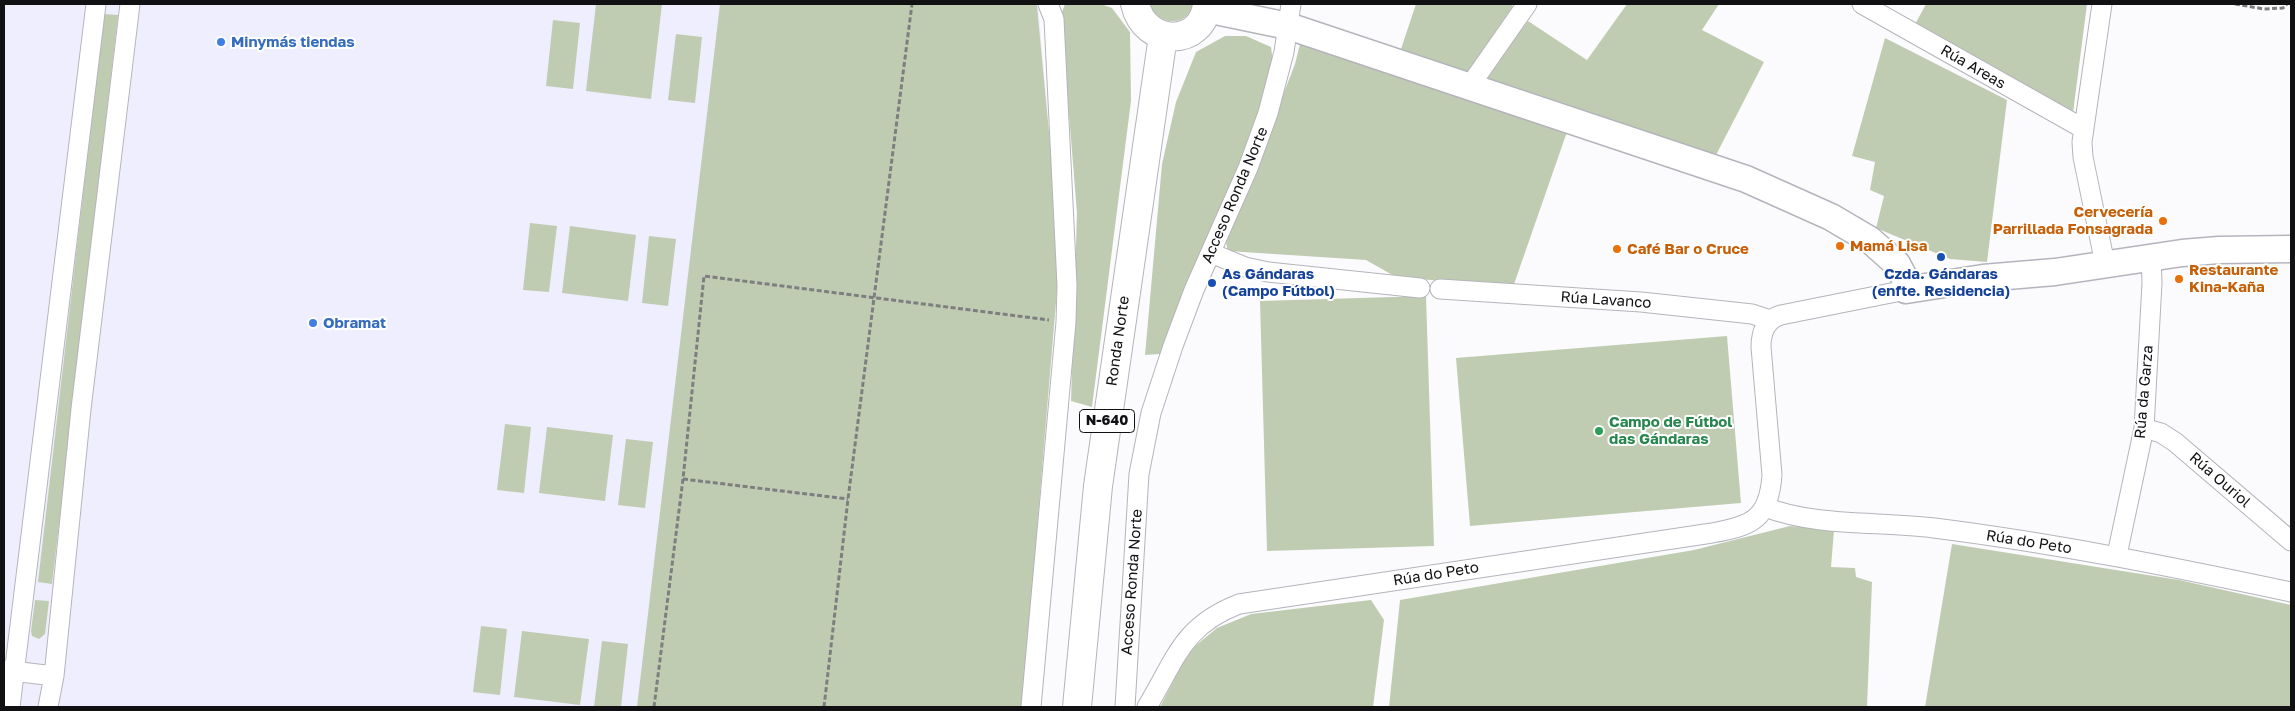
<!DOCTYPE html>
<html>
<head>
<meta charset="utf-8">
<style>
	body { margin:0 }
	#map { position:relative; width:2295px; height:711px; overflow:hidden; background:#fbfbfe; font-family:"Golos Text",sans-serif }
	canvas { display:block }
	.frame { position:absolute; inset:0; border:5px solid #111013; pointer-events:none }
</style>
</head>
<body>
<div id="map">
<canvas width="2295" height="711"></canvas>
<div class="frame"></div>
</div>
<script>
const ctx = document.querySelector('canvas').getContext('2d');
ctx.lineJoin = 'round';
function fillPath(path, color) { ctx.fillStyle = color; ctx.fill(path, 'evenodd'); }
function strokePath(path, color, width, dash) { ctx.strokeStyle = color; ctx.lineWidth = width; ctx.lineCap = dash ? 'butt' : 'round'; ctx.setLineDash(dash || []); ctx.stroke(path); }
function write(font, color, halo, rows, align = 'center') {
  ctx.font = font + ' "Golos Text",sans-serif'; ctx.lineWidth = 4; ctx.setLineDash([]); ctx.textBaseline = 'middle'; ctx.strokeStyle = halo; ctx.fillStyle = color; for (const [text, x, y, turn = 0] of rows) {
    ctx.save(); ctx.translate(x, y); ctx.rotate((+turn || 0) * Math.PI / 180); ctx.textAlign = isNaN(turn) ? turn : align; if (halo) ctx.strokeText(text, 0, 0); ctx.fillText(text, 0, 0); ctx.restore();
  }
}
fillPath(new Path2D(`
	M4,4H1038L1055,196L1058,278L1022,707H4Z`), '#efeefe');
fillPath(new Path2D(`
	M596,4H662L651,99L586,91Z
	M720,4H1035L1037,6L1055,196L1058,278L1022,707H637Z
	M1065,4H1101L1112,8L1130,32L1131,101L1092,407L1071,401L1077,213L1062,28V12Z
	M1150,4H1193C1188,28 1156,26 1150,4Z
	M1416,4H1510L1513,6L1466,74L1400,52Z
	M1627,4H1719L1702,30L1764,62L1715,157L1488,85L1487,75L1491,67L1528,21L1587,60Z
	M1926,4H2087L2073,113L1913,28Z
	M104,14L118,15L52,584L38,582Z
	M553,20L580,23L573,89L546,86Z
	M676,34L702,37L695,103L668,100Z
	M1225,36H1246L1271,47L1273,62L1268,87L1248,142L1160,354L1145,355L1162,164L1176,102L1196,52Z
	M1885,38L2007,100L1987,262L1950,259L1876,228L1884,196L1870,190L1875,162L1852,156Z
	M1300,44H1310L1568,129L1513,287L1396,277L1366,260L1228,251L1226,243L1295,64Z
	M530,223L557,226L549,292L523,290Z
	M570,226L636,235L628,301L562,293Z
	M649,236L676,239L668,306L642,303Z
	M1426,296L1434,546L1267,551L1260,301Z
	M1727,336L1741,503L1470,526L1456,358Z
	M505,424L531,427L524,493L497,490Z
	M547,427L613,435L605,501L539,493Z
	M626,439L653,442L645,508L618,505Z
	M1790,526L1834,530L1831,567L1855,568L1856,577L1872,582L1867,707H1389L1400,600L1694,550Z
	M1952,544L2179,580L2291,605V707H1925Z
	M35,600L49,601L45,634L39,639L32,636L31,631Z
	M1371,600L1384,620L1373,707H1160L1189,651L1217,628L1251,614Z
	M481,626L507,629L500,695L473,692Z
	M522,631L589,639L580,705L514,697Z
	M602,641L628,644L621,707H594Z`), '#c0ccb2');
const minor = new Path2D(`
	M1862,4L2084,129
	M2102,4L2082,142L2083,157L2105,264
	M1469,87L1527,4
	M1211,253L1245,267L1268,272L1420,288
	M1440,289L1641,302L1752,314L1770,320
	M2144,428L2161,433L2175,442L2291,541
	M1765,507C1816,527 1880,521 1934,528C2054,543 2173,567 2291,592
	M2117,555L2144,428L2152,283L2151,257
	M4,670L54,676
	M10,707L96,4
	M48,707L54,676L81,409L130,4
	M1031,707L1066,322L1067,285L1054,19L1048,4
	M1125,707L1139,474L1151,413L1173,346L1194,290L1248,168L1268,113L1284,52L1291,4
	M1147,707C1176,659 1182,626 1239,604L1712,533C1752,526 1769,519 1772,475L1761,347C1761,332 1766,319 1781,315L1906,290`);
const secondary = new Path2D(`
	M1206,9L1288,26L1746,179L1831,217L1870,240L1897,264L1905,279L1906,290L1983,278L2055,272L2182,253L2219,250L2291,249`);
const trunk = new Path2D(`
	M1135,4C1145,48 1203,47 1207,4
	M1077,707L1098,486L1163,36`);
strokePath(minor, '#b4b4bc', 21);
strokePath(secondary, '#b4b4bc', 29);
strokePath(trunk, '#b4b4bc', 30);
strokePath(new Path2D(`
	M2235,4L2264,9L2283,8L2287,4
	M683,479L848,499
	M654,707L683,479L704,276L1049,320
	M824,707L848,499L912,4`), '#7e7e81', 3, [5, 2.5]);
strokePath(minor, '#fff', 19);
strokePath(secondary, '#fff', 26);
strokePath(trunk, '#fff', 28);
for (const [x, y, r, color] of [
	[221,42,5,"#3f7fe0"],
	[2163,221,5,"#e8710a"],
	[1840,246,5,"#e8710a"],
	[1617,249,5,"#e8710a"],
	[1941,257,5,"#1a4fb4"],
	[2179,279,5,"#e8710a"],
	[1212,283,5,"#1a4fb4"],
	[313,323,5,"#3f7fe0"],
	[1599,431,5,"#2e9e5b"]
]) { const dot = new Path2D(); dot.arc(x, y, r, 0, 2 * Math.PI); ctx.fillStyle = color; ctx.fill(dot); strokePath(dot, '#fff', 2); }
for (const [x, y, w] of [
	[1107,421,55]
]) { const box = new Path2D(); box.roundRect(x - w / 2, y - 11.5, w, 23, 4); ctx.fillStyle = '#fff'; ctx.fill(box); strokePath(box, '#111013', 1); }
write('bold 14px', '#111013', null, [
	["N-640",1107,421]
]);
write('bold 15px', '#366cbe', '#fff', [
	["Minymás tiendas",231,42],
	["Obramat",323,323]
], 'left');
write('15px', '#111013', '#fff', [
	["Rúa Areas",1973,67,30],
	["Acceso Ronda Norte",1235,195,-67],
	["Rúa Lavanco",1606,300,4],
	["Ronda Norte",1118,341,-82],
	["Rúa da Garza",2144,392,-85],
	["Rúa Ouriol",2220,480,41],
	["Rúa do Peto",2029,542,9],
	["Rúa do Peto",1436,574,-9],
	["Acceso Ronda Norte",1132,582,-86]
]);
write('bold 15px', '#c56008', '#fff', [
	["Cervecería",2153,212,"right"],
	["Parrillada Fonsagrada",2153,229,"right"],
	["Mamá Lisa",1850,246],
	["Café Bar o Cruce",1627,249],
	["Restaurante",2189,270],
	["Kina-Kaña",2189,287]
], 'left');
write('bold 15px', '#164399', '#fff', [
	["As Gándaras",1222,274],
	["(Campo Fútbol)",1222,291],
	["Czda. Gándaras",1941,274,"center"],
	["(enfte. Residencia)",1941,291,"center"]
], 'left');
write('bold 15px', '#27864d', '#fff', [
	["Campo de Fútbol",1609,422],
	["das Gándaras",1609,439]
], 'left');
</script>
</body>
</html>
